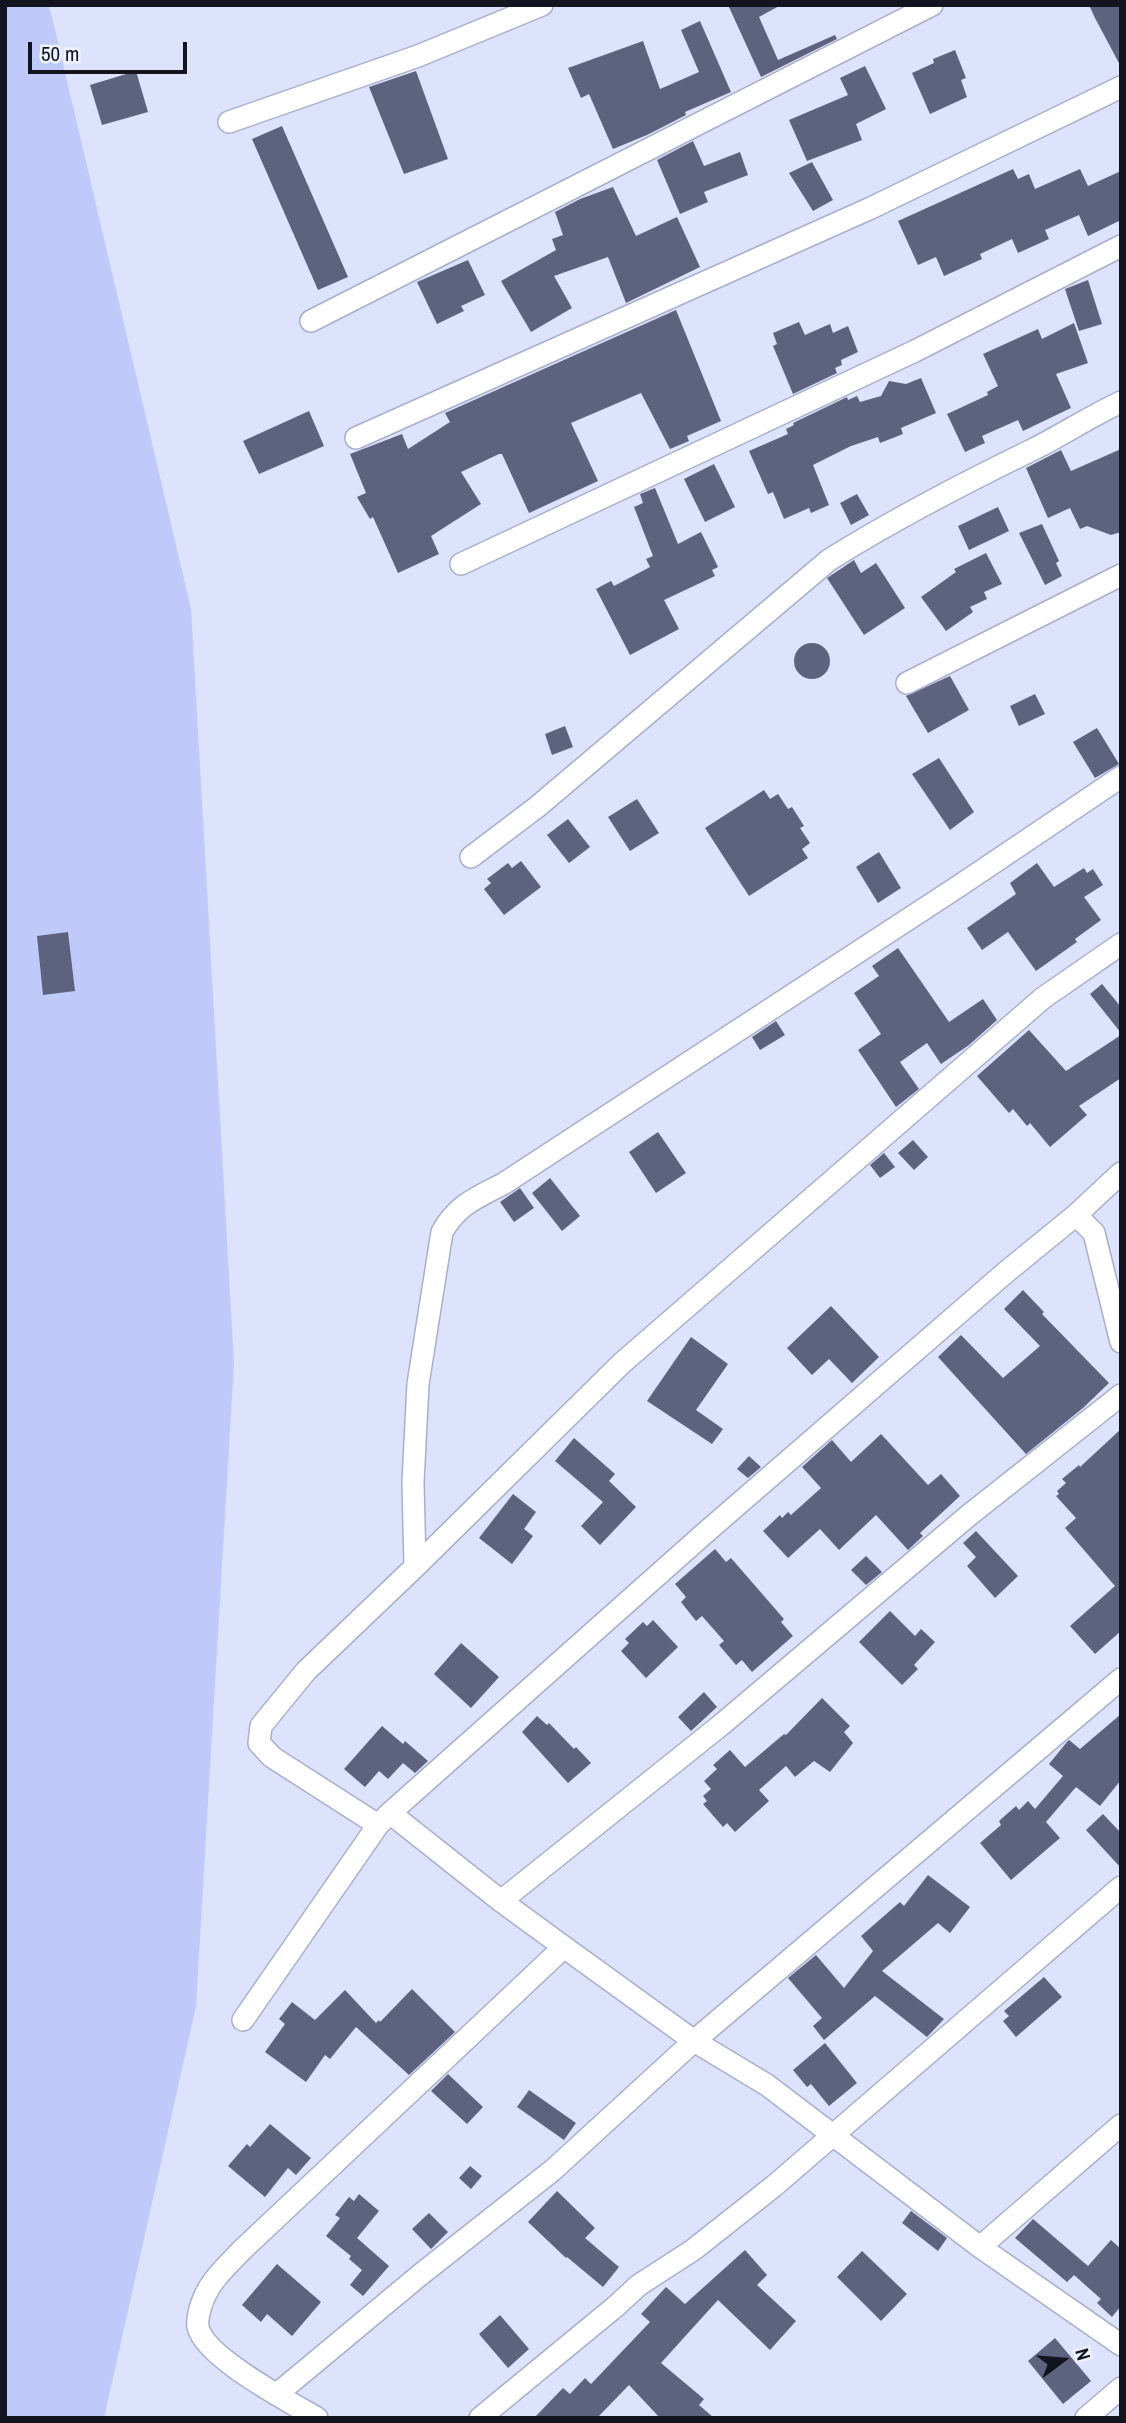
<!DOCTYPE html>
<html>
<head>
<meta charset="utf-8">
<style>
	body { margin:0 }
	#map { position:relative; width:1126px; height:2423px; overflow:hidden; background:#dde3fc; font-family:"Archivo Narrow",sans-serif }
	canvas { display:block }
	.frame { position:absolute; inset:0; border:7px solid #12141f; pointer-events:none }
	.north { position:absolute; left:1028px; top:2325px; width:70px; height:70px; -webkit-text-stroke:5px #eef1fe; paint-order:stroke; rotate:74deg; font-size:19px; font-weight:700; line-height:28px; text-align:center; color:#12141f }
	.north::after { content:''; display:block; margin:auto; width:24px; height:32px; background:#12141f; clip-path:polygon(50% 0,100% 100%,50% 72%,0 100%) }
	.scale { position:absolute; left:28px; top:42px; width:159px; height:32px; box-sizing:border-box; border:4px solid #12141f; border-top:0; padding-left:9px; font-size:21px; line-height:24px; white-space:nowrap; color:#12141f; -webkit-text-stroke:5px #eef1fe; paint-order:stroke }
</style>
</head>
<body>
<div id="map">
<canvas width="1126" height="2423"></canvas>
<div class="frame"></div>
<div class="north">N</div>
<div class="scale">50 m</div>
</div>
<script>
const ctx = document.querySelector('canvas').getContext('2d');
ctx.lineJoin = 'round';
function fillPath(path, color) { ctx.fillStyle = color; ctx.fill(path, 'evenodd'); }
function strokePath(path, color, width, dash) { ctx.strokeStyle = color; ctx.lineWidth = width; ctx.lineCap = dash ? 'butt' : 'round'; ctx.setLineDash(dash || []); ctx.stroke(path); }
fillPath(new Path2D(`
	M5,5H48L52,17L191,609L234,1363L196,2006L104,2418H5Z`), '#bfcafb');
fillPath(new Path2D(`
	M728,5H781L759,17L778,60L835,35L837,39L761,77Z
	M1089,5H1121V67L1095,18Z
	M700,21L731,92L685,112L686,115L647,135L613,149L589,94L581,98L568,68L643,41L660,89L699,72L681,30Z
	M955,50L966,78L961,80L967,97L930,114L912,73L934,63L933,59Z
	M865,66L886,109L856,124L862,140L807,161L789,120L848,95L840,78Z
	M136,71L148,112L102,125L90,85Z
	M416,71L448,159L404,174L369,87Z
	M282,126L348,277L318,290L252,139Z
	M693,141L704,166L740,152L748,175L704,192L708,202L680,214L657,160Z
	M812,162L833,200L813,211L789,173Z
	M1013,169L1018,179L1029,174L1035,189L1080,169L1088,186L1121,171V220L1088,236L1079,215L1045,230L1049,239L1018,253L1012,239L980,254L982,259L944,276L936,257L918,265L898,221Z
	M613,187L636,236L677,217L700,267L626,303L608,257L554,276L572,308L531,332L501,281L556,250L552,239L563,235L555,212L580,199Z
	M468,260L485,295L461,306L464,311L437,324L417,282Z
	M1088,280L1102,324L1079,331L1065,289Z
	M676,310L721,421L687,436L689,441L670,449L641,393L571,423L598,481L529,513L502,454H499L461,472L481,504L431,536L439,554L398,573L373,517L370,519L357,497L366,493L350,454L402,434L408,449L450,422L445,413Z
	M799,322L805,335L830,324L833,333L848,326L858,352L841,360L842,365L835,368L837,373L793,394L773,346L777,344L773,333Z
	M1074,323L1088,363L1056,374L1071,408L1023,431L1018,420L982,436L985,443L965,452L947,414L988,395L987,392L998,386L983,354L1038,329L1042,339Z
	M921,378L936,413L901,428L903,434L880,443L878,437L851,446L813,465L829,505L811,513L809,508L784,519L773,492L768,494L749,451L788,434L786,429L794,425L793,423L847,397L848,400L857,396L860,402L881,396L889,381L906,384Z
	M309,411L324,446L259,474L243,441Z
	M1121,449V532L1111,535L1087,526L1080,529L1070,508L1048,518L1026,468L1061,450L1071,471Z
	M714,464L735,507L705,522L684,479Z
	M655,488L678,544L701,532L718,567L712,570L715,576L664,600L679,629L630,655L596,589L611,581L614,586L650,567L646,559L653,556L634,507L643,503L640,494Z
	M857,494L869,515L851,525L840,503Z
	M998,507L1009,531L969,550L958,526Z
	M1042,524L1059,561L1056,563L1062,576L1045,585L1019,533Z
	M986,553L1002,584L984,592L987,599L970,607L973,612L946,631L921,597L956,572L954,569Z
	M854,560L861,573L876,563L905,608L864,635L827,578Z
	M794 661a18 18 0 1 1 36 0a18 18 0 1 1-36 0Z
	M950,676L969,710L928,733L906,696Z
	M1035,694L1045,714L1019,726L1010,706Z
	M565,726L573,747L552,755L545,734Z
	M1097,728L1119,764L1095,778L1073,742Z
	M939,758L974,812L950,830L912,774Z
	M764,790L770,799L778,794L788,809L792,807L804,826L800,828L810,843L802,849L808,858L749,896L705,828Z
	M637,799L659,833L630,851L608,817Z
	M568,819L590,847L569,863L547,835Z
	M879,852L901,888L878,903L856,867Z
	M521,861L541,887L504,915L484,889L491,883L487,879L508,863L512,868Z
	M1037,863L1054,887L1084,868L1087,873L1093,869L1103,885L1084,897L1101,920L1075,939L1077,942L1036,971L1008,932L982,950L967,928L1016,894L1010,883Z
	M68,932L75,991L43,995L37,936Z
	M898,948L949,1022L983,999L997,1020L969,1045L941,1064L927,1043L900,1062L919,1089L896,1107L858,1050L881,1034L854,993L879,976L872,966Z
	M1102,984L1121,1007V1033L1090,994Z
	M776,1021L785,1035L760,1050L752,1037Z
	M1029,1030L1066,1071L1121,1035V1078L1079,1106L1087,1115L1050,1147L1030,1123L1027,1126L1013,1109L1009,1113L977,1076Z
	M658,1132L686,1173L656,1193L629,1152Z
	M913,1140L928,1157L914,1170L898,1153Z
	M884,1153L895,1167L880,1178L870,1165Z
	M550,1178L580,1216L562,1231L532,1193Z
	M520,1188L534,1208L514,1222L500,1202Z
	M1023,1290L1044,1312L1042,1314L1109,1383L1083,1408L1026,1454L938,1357L961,1335L1003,1378L1040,1346L1004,1309Z
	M831,1306L879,1357L852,1383L829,1359L812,1375L787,1348Z
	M691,1337L728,1364L696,1410L723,1429L712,1444L647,1401Z
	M1121,1429V1631L1095,1654L1070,1626L1115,1586L1065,1528L1076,1518L1056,1496L1059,1494L1057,1491L1066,1483L1062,1479L1079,1465L1080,1467Z
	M881,1434L928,1485L941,1474L960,1496L920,1533L923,1536L908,1550L876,1515L839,1550L820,1529L788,1558L763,1531L780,1515L782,1518L788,1512L791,1515L821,1488L802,1467L832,1440L851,1462Z
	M574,1438L615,1474L609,1481L636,1507L600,1545L581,1526L603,1502L555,1461Z
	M749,1456L761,1467L748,1478L737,1469Z
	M513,1494L536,1512L524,1529L533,1536L512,1564L479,1538Z
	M976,1531L1018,1576L995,1598L967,1566L976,1557L963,1543Z
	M715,1549L726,1562L731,1558L784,1619L781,1622L793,1636L752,1672L742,1660L736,1665L719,1645L724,1641L702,1616L696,1621L681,1602L686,1597L675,1584Z
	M866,1556L882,1572L866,1585L851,1570Z
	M890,1611L915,1636L921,1629L935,1642L914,1665L918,1669L902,1685L859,1642Z
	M653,1620L678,1647L646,1678L621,1651L629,1643L625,1639L643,1622L647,1626Z
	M461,1643L499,1677L471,1708L434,1674Z
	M704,1692L717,1707L691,1731L678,1717Z
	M822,1698L850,1726L844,1732L853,1743L830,1772L814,1761L795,1777L786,1766L759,1790L769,1801L735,1832L727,1823L723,1827L703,1804L707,1801L703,1796L711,1789L704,1781L717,1769L713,1765L730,1750L745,1767L784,1734L786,1735Z
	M1121,1714V1780L1100,1806L1076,1787L1046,1822L1060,1838L1011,1880L980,1843L1001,1825L999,1821L1016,1806L1019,1810L1028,1801L1035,1809L1063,1776L1049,1764L1067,1742L1069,1740L1080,1749Z
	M537,1716L547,1725L549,1723L574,1749L576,1747L591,1763L568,1783L522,1732Z
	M382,1726L403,1744L405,1741L428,1761L415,1773L403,1763L388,1779L379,1771L365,1787L344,1769Z
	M1103,1814L1121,1833V1868L1086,1830Z
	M928,1875L970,1907L950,1933L938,1923L882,1971L944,2019L927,2037L875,1996L824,2040L813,2026L822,2018L788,1978L816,1955L844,1988L873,1951L861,1936L900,1902L904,1906Z
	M1044,1977L1062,1997L1016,2037L1003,2021L1009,2016L1004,2011Z
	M412,1989L455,2032L409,2075L356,2027L330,2059L325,2055L306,2082L265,2052L285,2024L279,2019L292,2002L315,2020L345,1990L376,2023L379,2020L380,2022Z
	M825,2043L857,2083L829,2106L811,2084L807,2087L793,2070Z
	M448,2074L483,2107L467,2124L431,2091Z
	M529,2090L576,2123L564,2140L517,2107Z
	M270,2124L311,2158L296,2175L288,2168L265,2197L228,2166L247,2144L250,2147Z
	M470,2166L482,2176L471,2189L459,2178Z
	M557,2191L595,2228L585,2238L619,2267L603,2287L567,2257L566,2258L528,2222Z
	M359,2194L379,2211L357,2238L389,2266L363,2296L350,2285L362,2270L349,2259L351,2256L326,2236L340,2218L335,2215L349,2197L354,2201Z
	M911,2211L947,2238L938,2251L902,2223Z
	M429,2213L448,2232L431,2249L412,2229Z
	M1033,2219L1088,2266L1111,2240L1121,2249V2306L1112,2317L1097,2303L1101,2299L1074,2275L1067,2282L1015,2238Z
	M745,2250L767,2275L757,2285L796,2321L770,2350L718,2300L661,2363L704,2399L699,2405L714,2418H660L629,2385L597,2418H534L563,2388L570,2394L585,2378L591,2384L650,2322L641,2314L666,2287L685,2304Z
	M862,2251L907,2294L881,2321L837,2277Z
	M277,2264L321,2302L292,2336L267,2314L261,2322L242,2305Z
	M500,2315L529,2349L508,2368L479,2334Z
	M1055,2338L1091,2381L1063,2404L1028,2361Z`), '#5d637e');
const street = new Path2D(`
	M229,122L418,56L542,5
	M311,321L932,5
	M356,438L871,208L1121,87
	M461,564L915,351L1121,246
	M907,683L1121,575
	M471,857L537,807L829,560C896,518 966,482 1036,448C1065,433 1091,416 1121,402
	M1076,1215L1094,1233L1121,1342
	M415,1567L413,1482L418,1384L442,1232C457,1205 476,1198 503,1184L959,886L1121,777
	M390,1813L501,1901L564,1947L694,2041L767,2085L980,2247L1121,2345
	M378,1825L272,1757L259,1743L261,1726L306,1671L415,1567L622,1363L1043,998L1121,944
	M501,1901L721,1725L968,1516L1121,1395
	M243,2020L378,1825L390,1813L705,1533L1005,1273L1076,1215L1121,1173
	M980,2247L1121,2125
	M277,2394L420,2275L553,2170L694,2041L1121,1679
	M317,2418C290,2402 204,2357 198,2327C197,2322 199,2311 201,2306C208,2282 226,2267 242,2250L564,1947
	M480,2418L615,2307L639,2285L693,2250L774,2186L1121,1887
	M1086,2418L1121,2388`);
strokePath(street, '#a8afcc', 24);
strokePath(street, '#fff', 21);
</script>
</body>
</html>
